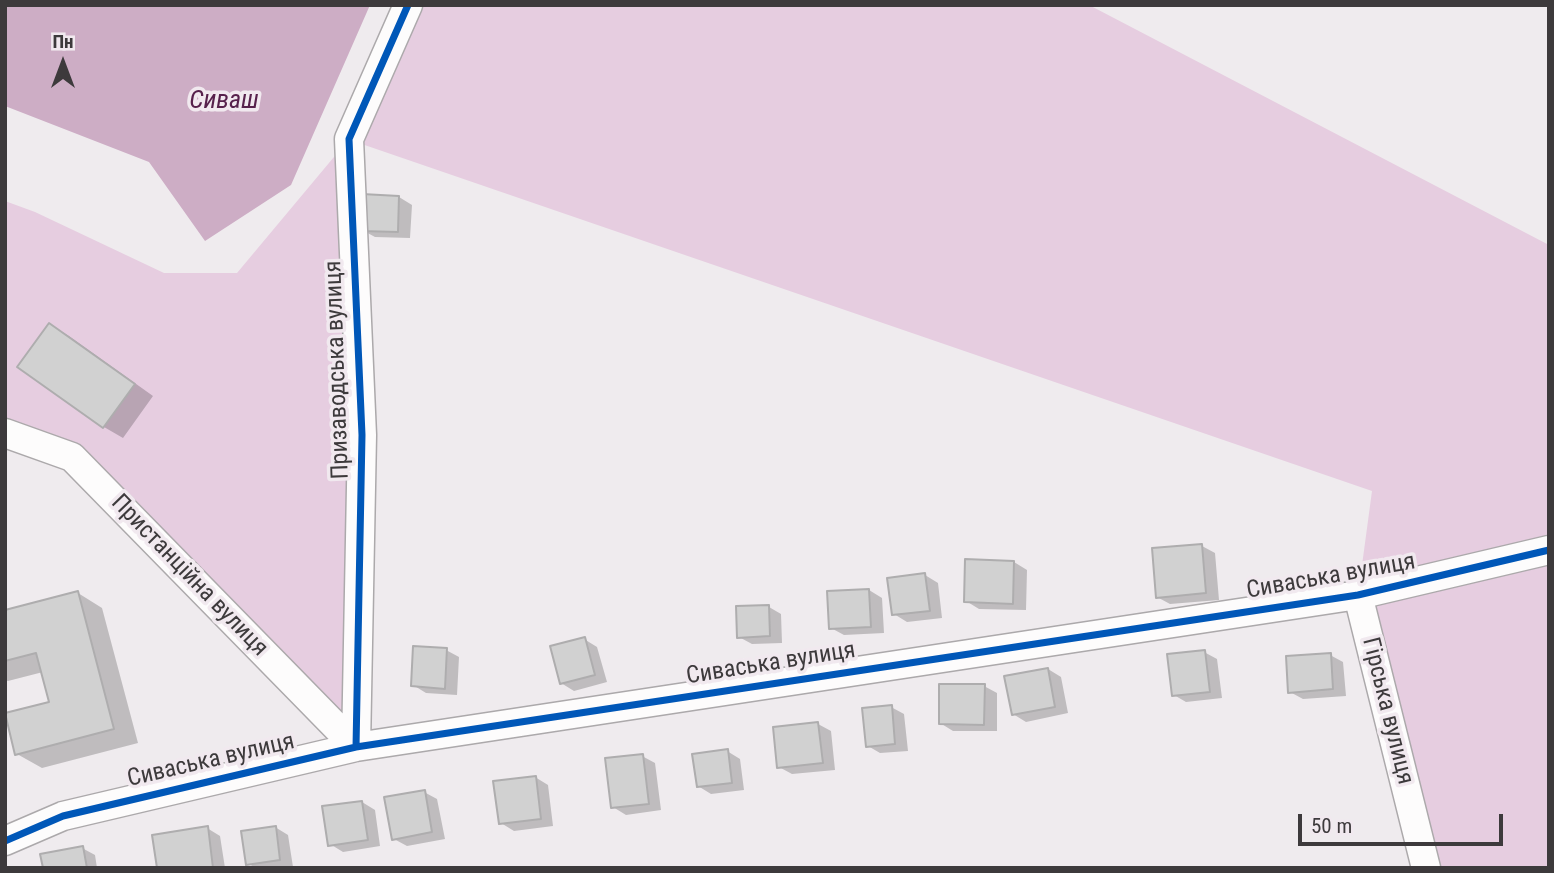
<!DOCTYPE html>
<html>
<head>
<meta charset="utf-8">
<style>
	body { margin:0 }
	#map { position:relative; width:1554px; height:873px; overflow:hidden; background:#efebee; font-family:"Roboto Condensed",sans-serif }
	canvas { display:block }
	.frame { position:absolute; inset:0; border:7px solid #3d3a3c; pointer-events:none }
	.north { position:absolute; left:28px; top:28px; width:70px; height:70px; -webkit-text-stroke:5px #f1e9ef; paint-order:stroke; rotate:0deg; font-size:19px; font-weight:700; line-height:28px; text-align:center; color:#3d3a3c }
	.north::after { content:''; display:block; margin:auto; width:24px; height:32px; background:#3d3a3c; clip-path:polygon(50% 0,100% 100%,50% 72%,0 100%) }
	.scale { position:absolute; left:1298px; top:814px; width:205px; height:32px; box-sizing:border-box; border:4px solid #3d3a3c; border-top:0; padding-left:9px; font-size:21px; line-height:24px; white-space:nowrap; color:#3d3a3c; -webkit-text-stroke:5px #f1e9ef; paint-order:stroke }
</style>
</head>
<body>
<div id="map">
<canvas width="1554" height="873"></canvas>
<div class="frame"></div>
<div class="north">Пн</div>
<div class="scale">50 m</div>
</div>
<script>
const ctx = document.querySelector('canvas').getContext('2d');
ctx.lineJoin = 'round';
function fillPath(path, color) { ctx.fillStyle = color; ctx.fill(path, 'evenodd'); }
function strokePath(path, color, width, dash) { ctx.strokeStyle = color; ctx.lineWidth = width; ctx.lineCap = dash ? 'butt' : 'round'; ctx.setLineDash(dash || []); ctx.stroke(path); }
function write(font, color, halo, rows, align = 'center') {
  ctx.font = font + ' "Roboto Condensed",sans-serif'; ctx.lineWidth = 7; ctx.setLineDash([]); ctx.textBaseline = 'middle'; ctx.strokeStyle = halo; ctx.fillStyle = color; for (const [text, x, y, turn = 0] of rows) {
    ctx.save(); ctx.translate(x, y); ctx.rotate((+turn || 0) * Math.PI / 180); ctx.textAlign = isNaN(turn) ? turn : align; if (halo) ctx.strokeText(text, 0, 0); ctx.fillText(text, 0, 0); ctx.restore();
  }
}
fillPath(new Path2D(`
	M408,5H1089L1549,245V868H1426L1358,595L1372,491L350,140L356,747L72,457L5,433V201L35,212L164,273H237L349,139Z`), '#e6cde0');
fillPath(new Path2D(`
	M5,5H370L291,185L205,241L149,162L5,106Z`), '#cdadc5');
fillPath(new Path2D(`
	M399,197L412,205L410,238L375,237L362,230Z
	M50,325L69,336L153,396L123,438L104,427Z
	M1202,546L1215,553L1219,600L1170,604L1157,597Z
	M1014,562L1027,570L1026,610L979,609L966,601Z
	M925,575L938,583L942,618L907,622L894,614Z
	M869,590L882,598L884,633L844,635L831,628Z
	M78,593L102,608L138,743L42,768L17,754L51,703L43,672L8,681L5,680V612Z
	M769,607L781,614L782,643L752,644L739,637Z
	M584,639L597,647L607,682L574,691L561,683Z
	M446,650L459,657L457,695L426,693L413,685Z
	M1204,652L1217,659L1222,698L1186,702L1174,695Z
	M1330,655L1343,662L1346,696L1303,699L1290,692Z
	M1048,669L1061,677L1068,713L1026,722L1013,714Z
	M984,686L997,693V731H953L940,723Z
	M891,707L904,714L908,751L880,753L868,746Z
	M818,724L831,731L835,770L792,774L779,767Z
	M727,751L740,759L744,790L711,794L698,786Z
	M642,756L655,763L661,810L626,815L613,807Z
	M535,777L548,785L553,826L514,831L501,823Z
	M424,792L437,799L445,839L407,846L394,839Z
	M362,802L375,810L380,846L343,852L330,844Z
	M275,827L288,835L293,867L255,868L248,863Z
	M207,828L220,836L225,868H159Z
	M82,848L95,855L97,868H45Z`), '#0003');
const building = new Path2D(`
	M362,194L399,196L398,232L360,231Z
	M49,323L135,384L103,428L17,367Z
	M1202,544L1206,593L1156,598L1152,548Z
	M965,559L1014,561L1013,604L964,602Z
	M925,573L930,611L892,615L887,578Z
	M869,589L871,627L829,629L827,591Z
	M78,591L114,729L15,755L5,713L49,702L36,653L5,661V610Z
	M769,605L770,636L737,638L736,606Z
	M585,637L595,675L560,684L550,646Z
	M413,646L447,648L445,689L411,686Z
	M1205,650L1210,692L1172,696L1167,654Z
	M1331,653L1333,689L1288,693L1286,656Z
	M1048,668L1055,707L1012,715L1004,676Z
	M939,684H985L984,725L939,724Z
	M892,705L895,744L866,747L862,708Z
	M818,722L823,763L777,768L773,727Z
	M728,749L732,783L697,787L692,754Z
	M643,754L649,804L611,808L605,758Z
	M536,776L541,819L499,824L493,781Z
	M425,790L432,832L392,840L384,797Z
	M362,801L368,840L328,846L322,806Z
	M208,826L213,868H157L152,835Z
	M276,826L280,860L246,865L241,831Z
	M83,846L87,868H43L40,854Z`);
fillPath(building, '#d1d1d1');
strokePath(building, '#aeadae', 2);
const minor = new Path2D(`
	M5,433L72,457L356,747
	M1358,595L1426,868
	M356,747L362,435L349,139L408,5
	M5,841L63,816L356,747L1358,595L1549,550`);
strokePath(minor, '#aca9ab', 31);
strokePath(minor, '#fdfcfc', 28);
strokePath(new Path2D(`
	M356,747L362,435L349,139L408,5
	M5,841L63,816L356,747L1358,595L1549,550`), '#0057b8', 7);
write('24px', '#3d3a3c', '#f1e9ef', [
	["Призаводська вулиця",338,370,-92],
	["Пристанційна вулиця",189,576,46],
	["Сиваська вулиця",1331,577,-10],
	["Сиваська вулиця",771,664,-9],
	["Гірська вулиця",1387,711,76],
	["Сиваська вулиця",211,761,-13]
]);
write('italic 26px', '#57214c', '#f1e9ef', [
	["Сиваш",224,101]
]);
</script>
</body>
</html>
